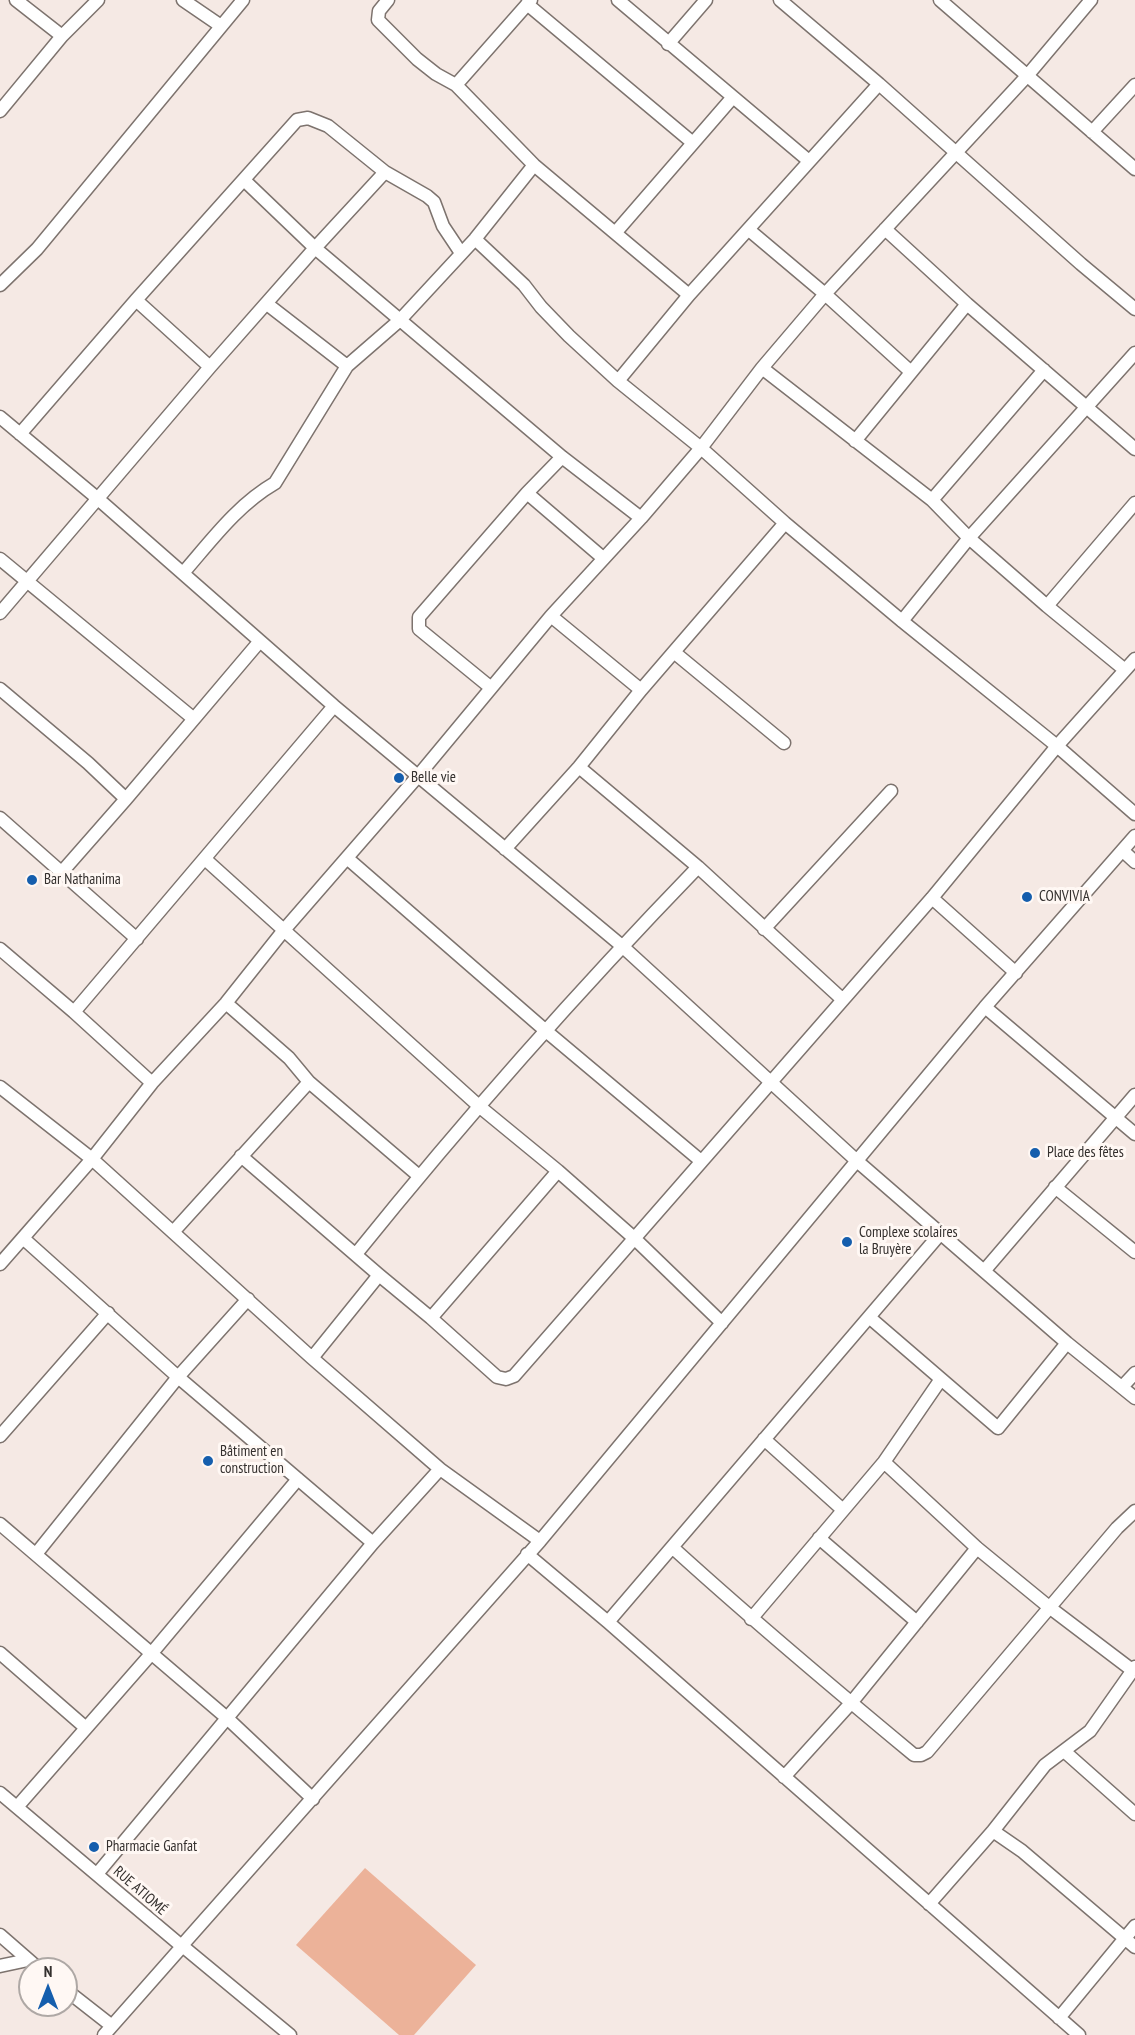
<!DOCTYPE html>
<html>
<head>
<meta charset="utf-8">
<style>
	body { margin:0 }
	#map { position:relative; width:1135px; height:2035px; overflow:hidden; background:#f5e9e4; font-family:"PT Sans Narrow",sans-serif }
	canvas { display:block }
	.north { position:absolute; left:18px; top:1957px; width:60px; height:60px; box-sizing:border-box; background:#fff8f4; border:2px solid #aea8a5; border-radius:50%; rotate:0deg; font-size:16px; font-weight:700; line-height:24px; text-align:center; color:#34302e }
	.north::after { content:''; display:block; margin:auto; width:21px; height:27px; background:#155ead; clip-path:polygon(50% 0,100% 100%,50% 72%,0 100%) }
</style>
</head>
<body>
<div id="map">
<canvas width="1135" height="2035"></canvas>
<div class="north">N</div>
</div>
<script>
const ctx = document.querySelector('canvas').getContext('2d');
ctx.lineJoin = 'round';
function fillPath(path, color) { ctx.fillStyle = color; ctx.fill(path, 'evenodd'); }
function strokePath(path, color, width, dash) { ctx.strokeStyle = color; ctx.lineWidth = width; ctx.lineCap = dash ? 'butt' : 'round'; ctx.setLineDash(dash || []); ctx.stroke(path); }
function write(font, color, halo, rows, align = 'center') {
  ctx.font = font + ' "PT Sans Narrow",sans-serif'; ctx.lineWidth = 6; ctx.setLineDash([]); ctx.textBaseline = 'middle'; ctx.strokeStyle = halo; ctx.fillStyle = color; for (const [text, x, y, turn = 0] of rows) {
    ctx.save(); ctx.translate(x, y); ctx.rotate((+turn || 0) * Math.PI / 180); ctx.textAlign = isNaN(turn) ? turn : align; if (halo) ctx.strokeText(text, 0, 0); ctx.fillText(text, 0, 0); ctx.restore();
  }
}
fillPath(new Path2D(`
	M365,1868L476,1965L414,2035H399L296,1945Z`), '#ecb299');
const minor = new Path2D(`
	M16,0L62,36
	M183,0L221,26
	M388,0L379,11L378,20L417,59L436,74L456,85L534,165L689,295
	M618,0L809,161
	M780,0L879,84L1081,264L1135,309
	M940,0L1135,169
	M527,4L693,143
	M668,44L706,0
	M456,85L531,0
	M0,111L62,36L98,0
	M1092,132L1135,85
	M244,180L315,248L562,457L641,518
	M885,229L967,304L1135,449
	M749,230L825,294L911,372
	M616,232L733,97
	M475,239L524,285L541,307L569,336L618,381L701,448L785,523L902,621L1057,746L1135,814
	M0,285L37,249L243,0
	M136,300L210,367
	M267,304L347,366
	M762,368L932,500L969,538L1047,606L1125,670
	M618,381L689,295L879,84
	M0,417L97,498L334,706L622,946L857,1161L1067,1343L1135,1398
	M20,434L136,300L297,120L308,118L328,126L385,172L427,196L434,202L443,226L461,253
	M855,441L967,304
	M527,493L603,558
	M932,500L1044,370
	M0,559L194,719
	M183,573C211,541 237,505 275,483L347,366L400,320L475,239L534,165
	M1047,606L1135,503
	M0,613L210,367L315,248L385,172
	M551,616L641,690
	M902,621L969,538L1135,353
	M675,653L784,743
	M490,687L419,629V617L527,493L562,457
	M0,689L88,763L126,799
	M579,767L698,867L843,1000
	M0,818L137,939
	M505,849L579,767L641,690L785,523
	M1123,851L1135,862
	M347,858L546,1031L701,1161
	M205,859L480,1107L558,1171L634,1238L722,1323
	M61,873L126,799L260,641
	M932,898L1016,973
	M764,929L891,791
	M0,949L74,1012L152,1083
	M226,1003L289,1058L309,1082L419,1176
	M985,1007L1135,1134
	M74,1012L334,706
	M0,1087L92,1159L312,1358L440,1469L540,1541
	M241,1156L379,1275L431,1318L497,1377L506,1379L514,1376L932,898L1057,746L1135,659
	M1055,1187L1135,1252
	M174,1231L309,1082
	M24,1239L178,1377L373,1543
	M356,1254C464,1120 578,991 698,867
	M0,1264L92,1159L152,1083L226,1003L284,930L418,776L551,616L641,518L701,448L762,368L825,294L1027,76L1091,0
	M984,1271L1135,1095
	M869,1317L998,1428L1067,1343
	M431,1318L558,1171
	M312,1358L379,1275
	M1122,1387L1135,1373
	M0,1436L108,1313
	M764,1439L843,1510
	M884,1462L977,1548L1049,1607L1132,1670
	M0,1524L227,1718L313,1799
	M819,1538L917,1622
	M672,1547C751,1619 832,1687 914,1755H921L927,1752L1117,1528L1135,1511
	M36,1554L178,1377L248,1299
	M527,1554L608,1622L1079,2035
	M751,1619L884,1462L941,1379
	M608,1622L940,1234
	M0,1653L86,1728
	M1064,1751L1135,1814
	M784,1777L851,1703L977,1548
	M0,1793L178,1943
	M17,1807L151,1654L298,1479
	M993,1831L1022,1851L1135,1947
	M97,1874L373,1543L440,1469
	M929,1904L993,1831L1045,1765L1090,1731L1135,1667
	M0,1935L39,1969
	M185,1942L540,1541L985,1007L1135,836
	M186,1949L290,2035
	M0,1966L28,1960
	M66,1990L112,2026
	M1059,2018L1135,1926
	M104,2035L179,1950`);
strokePath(minor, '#7d736e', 15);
strokePath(minor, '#fff', 12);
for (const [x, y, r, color] of [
	[399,778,6,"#155ead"],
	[32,880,6,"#155ead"],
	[1027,897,6,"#155ead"],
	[1035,1153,6,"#155ead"],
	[847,1242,6,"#155ead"],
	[208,1461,6,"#155ead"],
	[94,1847,6,"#155ead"]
]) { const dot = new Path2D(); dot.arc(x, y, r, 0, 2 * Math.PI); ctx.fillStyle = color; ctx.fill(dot); strokePath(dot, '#fff8f4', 2); }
write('15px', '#34302e', '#fff8f4', [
	["Belle vie",411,778],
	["Bar Nathanima",44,880],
	["CONVIVIA",1039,897],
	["Place des fêtes",1047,1153],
	["Complexe scolaires",859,1233],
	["la Bruyère",859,1250],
	["Bâtiment en",220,1452],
	["construction",220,1469],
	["Pharmacie Ganfat",106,1847]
], 'left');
write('15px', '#34302e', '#fff8f4', [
	["RUE ATIOMÉ",140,1891,41]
]);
</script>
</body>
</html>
